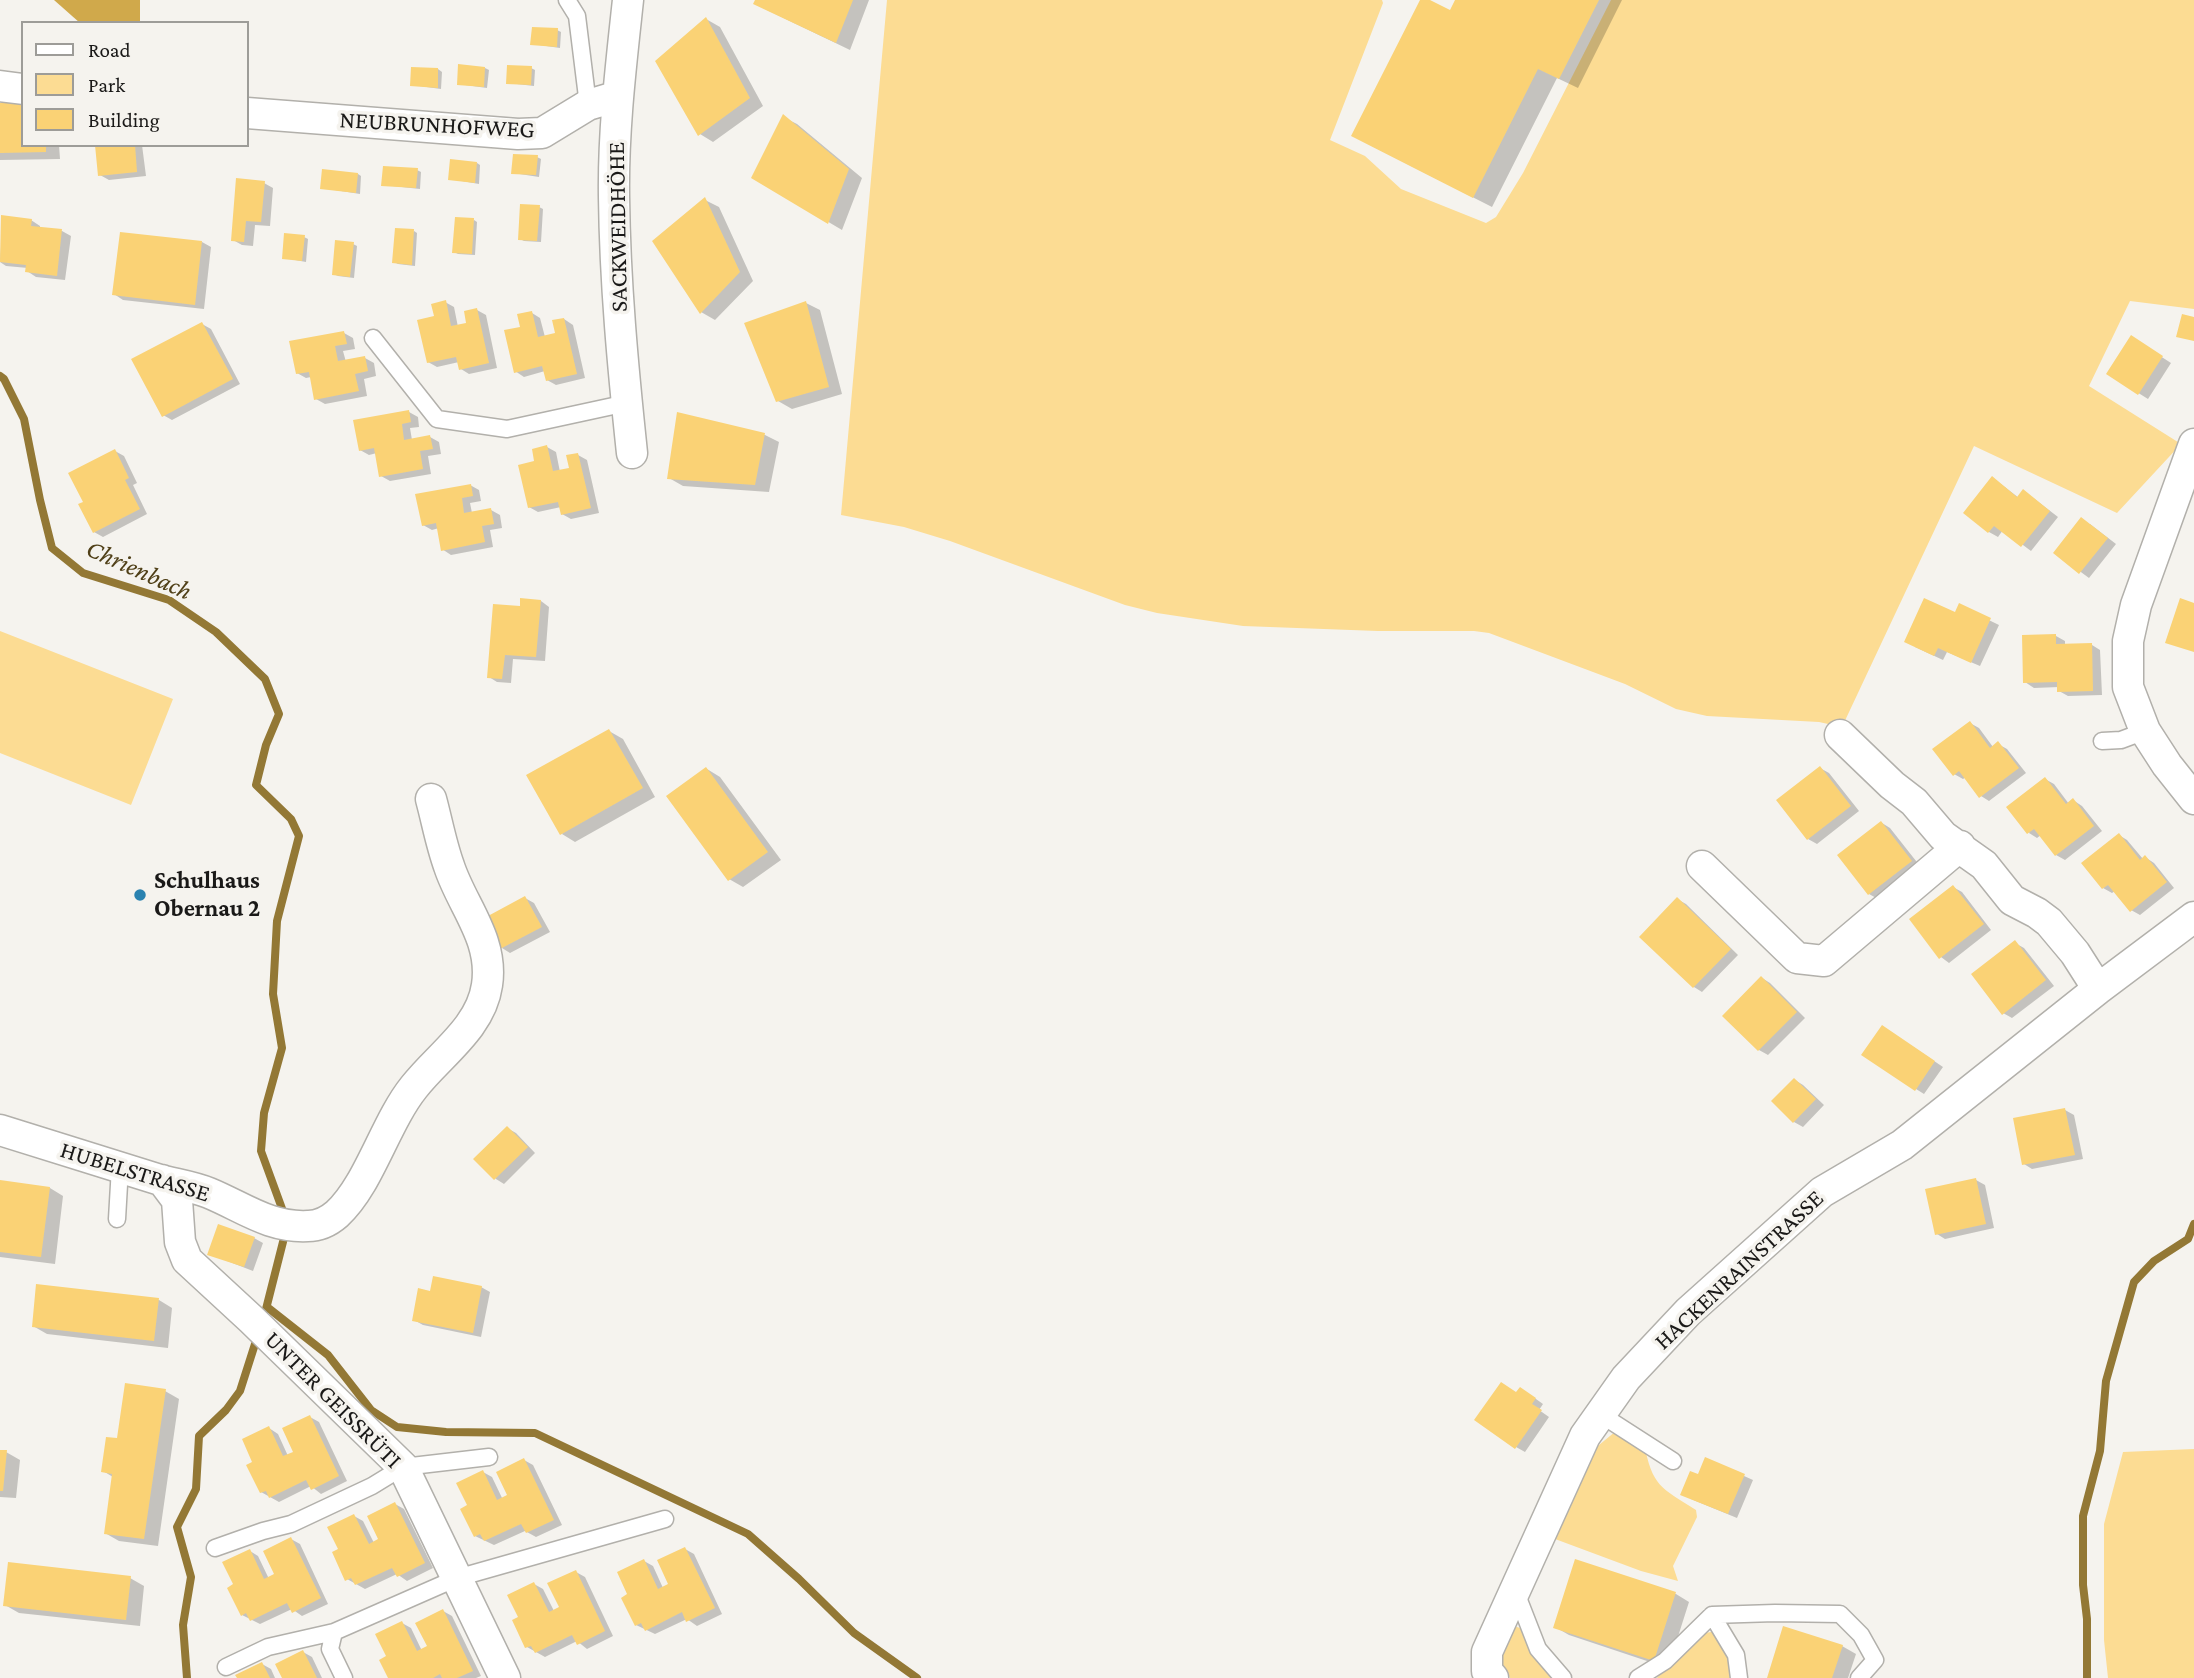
<!DOCTYPE html>
<html>
<head>
<meta charset="utf-8">
<style>
	body { margin:0 }
	#map { position:relative; width:2194px; height:1678px; overflow:hidden; background:#f5f3ee; font-family:"Crimson Pro",serif }
	canvas { display:block }
	.legend { position:absolute; left:21px; top:21px; width:228px; height:126px; box-sizing:border-box; background:#f5f3ee; border:2px solid #9d9c98; margin:0; padding:9px 12px; list-style:none; font-size:21px; color:#1a1918 }
	.legend li { display:flex; align-items:center; gap:14px; height:35px }
	.legend b { width:35px; border:2px solid #9d9c98 }
</style>
</head>
<body>
<div id="map">
<canvas width="2194" height="1678"></canvas>
<ul class="legend">
<li><b style="height:9px;background:#fff"></b>Road</li>
<li><b style="height:19px;background:#fcdc93"></b>Park</li>
<li><b style="height:19px;background:#fad275"></b>Building</li>
</ul>
</div>
<script>
const ctx = document.querySelector('canvas').getContext('2d');
ctx.lineJoin = 'round';
function fillPath(path, color) { ctx.fillStyle = color; ctx.fill(path, 'evenodd'); }
function strokePath(path, color, width, dash) { ctx.strokeStyle = color; ctx.lineWidth = width; ctx.lineCap = dash ? 'butt' : 'round'; ctx.setLineDash(dash || []); ctx.stroke(path); }
function write(font, color, halo, rows, align = 'center') {
  ctx.font = font + ' "Crimson Pro",serif'; ctx.lineWidth = 7; ctx.setLineDash([]); ctx.textBaseline = 'middle'; ctx.strokeStyle = halo; ctx.fillStyle = color; for (const [text, x, y, turn = 0] of rows) {
    ctx.save(); ctx.translate(x, y); ctx.rotate((+turn || 0) * Math.PI / 180); ctx.textAlign = isNaN(turn) ? turn : align; if (halo) ctx.strokeText(text, 0, 0); ctx.fillText(text, 0, 0); ctx.restore();
  }
}
fillPath(new Path2D(`
	M887,0H1382L1383,3L1330,140L1365,156L1401,189L1486,223L1496,217L1523,173L1611,0H2194V309L2130,301L2089,386L2181,444L2117,513L1974,446L1842,727L1819,722L1707,716L1676,709L1625,684L1489,633L1474,631H1378L1243,626L1157,613L1125,605L950,541L904,527L841,515Z
	M0,631L173,699L131,805L0,753Z
	M1616,1431L1644,1443C1652,1486 1661,1488 1696,1510L1697,1517L1673,1566L1678,1581L1641,1571L1547,1536L1576,1464Z
	M2194,1449V1678H2108L2104,1640V1524L2123,1452Z
	M1514,1626L1523,1629L1553,1678H1510L1500,1659Z
	M1723,1630L1735,1678H1657L1666,1664L1699,1634Z`), '#fcdc93');
fillPath(new Path2D(`
	M54,0H140V23H80Z`), '#d0a94b');
fillPath(new Path2D(`
	M757,0H869L850,50L769,11L755,4Z
	M1422,0L1451,12L1457,0H1622L1578,88L1557,78L1492,207L1372,146Z
	M706,19L720,27L763,106L713,142L700,134Z
	M557,30L561,32L560,48L532,44Z
	M485,68L489,70L487,88L458,84Z
	M531,68L535,70L534,86L508,83Z
	M438,69L442,72L441,89L412,85Z
	M0,105L23,145H59L60,159L0,160Z
	M783,117L797,124L862,178L842,230L754,178Z
	M97,145H142L146,176L109,180L100,175Z
	M537,157L541,159L539,177L513,173Z
	M477,163L480,165L479,184L450,179Z
	M417,170L421,172L420,189L383,185Z
	M358,174L361,176L360,194L322,188Z
	M264,183L273,188L270,226L255,225L253,246L242,245L233,240Z
	M705,200L719,207L753,281L715,320L701,312Z
	M539,207L543,209L541,242L524,241L520,239Z
	M3,217L31,220L40,226V228L62,231L71,236L65,280L36,277L27,271L28,268L6,266L0,262Z
	M474,220L477,222L475,255L458,254L454,252Z
	M414,231L417,233L415,266L398,264L394,262Z
	M304,237L308,239L306,262L284,258Z
	M202,242L211,247L204,309L123,300L114,294Z
	M353,244L357,246L354,278L338,276L334,274Z
	M445,302L454,307L458,327L468,324L477,310L486,315L497,368L469,374L461,369L459,362L437,367L428,362L436,318Z
	M806,303L820,310L842,394L792,409L778,401Z
	M532,313L540,318L545,337L557,334L564,319L573,325L585,378L556,385L547,380L545,371L524,377L515,371L522,328Z
	M202,324L211,329L240,384L172,420L163,415Z
	M344,333L353,338L355,349L343,351L346,362L365,358L374,363L376,376L364,379L367,396L325,404L316,399L311,377L306,378L297,373Z
	M2140,343L2171,363L2148,399L2108,374Z
	M409,412L418,417L419,427L410,428L412,440L430,437L439,442L441,454L428,456L431,474L390,481L381,476L377,453L369,455L360,450Z
	M678,414L765,435L779,442L769,492L683,486L669,478Z
	M547,447L556,452L560,472L571,469L578,455L587,460L599,513L571,519L562,514L561,507L538,512L529,507L536,463Z
	M115,451L124,456L137,483L133,485L147,514L103,537L94,532L85,502Z
	M2001,484L2019,498L2032,497L2058,517L2031,551L2003,530L1998,537L1989,532L1965,513Z
	M470,485L479,490L481,501L470,503L472,513L491,510L500,515L502,528L490,530L493,547L451,555L442,549L439,528L432,530L423,525Z
	M2090,524L2116,544L2089,578L2055,553Z
	M541,601L549,607L545,661L513,659L511,683L497,682L489,677L521,608Z
	M1960,606L1999,625L1980,666L1947,652L1943,660L1915,647L1956,614Z
	M2056,636L2065,641V645H2092L2100,650L2102,695L2068,696L2059,691V687L2034,688L2025,682Z
	M1970,723L1979,728L1993,747L1998,744L2007,749L2026,773L1989,801L1981,796L1966,777L1963,779L1954,774Z
	M609,731L623,739L655,797L575,842L562,834Z
	M1820,768L1829,773L1859,811L1817,844L1808,839Z
	M707,769L720,777L781,860L743,887L729,879Z
	M2045,779L2054,784L2069,804L2073,800L2082,806L2102,831L2065,860L2056,855L2041,835L2037,838L2029,833Z
	M1882,823L1890,828L1920,866L1878,899L1869,894Z
	M2119,835L2127,840L2143,859L2145,857L2154,863L2174,888L2140,915L2131,910L2115,891L2112,893L2103,888Z
	M1953,887L1962,892L1991,930L1949,963L1941,957Z
	M525,898L534,903L550,932L510,953L502,948Z
	M1677,899L1686,904L1738,955L1702,992L1694,987Z
	M2015,943L2024,948L2054,986L2012,1018L2003,1013Z
	M1762,978L1770,983L1805,1018L1768,1055L1759,1050Z
	M1891,1032L1943,1067L1924,1094L1916,1089Z
	M1795,1080L1803,1085L1824,1105L1803,1127L1794,1122Z
	M2065,1110L2074,1115L2083,1159L2032,1169L2024,1164Z
	M507,1128L516,1133L535,1153L504,1184L496,1179L476,1159Z
	M1976,1180L1985,1185L1994,1228L1945,1239L1937,1234Z
	M0,1182L50,1188L63,1196L55,1264L0,1257Z
	M254,1238L263,1243L253,1271L209,1254Z
	M481,1287L490,1292L481,1337L423,1325L414,1320L431,1293Z
	M159,1300L172,1308L168,1348L47,1334L33,1326Z
	M165,1391L179,1399L158,1546L119,1541L105,1533L113,1477L103,1471Z
	M1517,1394H1529L1543,1404L1539,1410L1549,1417L1525,1452L1516,1447Z
	M310,1417L319,1422L347,1481L321,1494L311,1486L279,1502L261,1492L254,1462L269,1428L278,1434L288,1456L295,1452Z
	M0,1452H6L20,1460L16,1498L0,1497Z
	M1706,1459L1753,1480L1737,1518L1691,1499Z
	M524,1460L533,1465L562,1525L536,1537L525,1531L494,1545L475,1536L469,1506L483,1472L492,1477L503,1500L510,1496Z
	M395,1504L404,1509L433,1568L407,1581L397,1574L365,1589L347,1579L340,1550L354,1516L363,1521L374,1543L381,1540Z
	M291,1539L300,1544L328,1604L302,1616L292,1609L260,1624L242,1615L236,1585L250,1551L258,1556L269,1579L276,1575Z
	M685,1549L694,1554L722,1614L697,1626L687,1619L655,1634L636,1625L630,1595L644,1561L653,1566L663,1588L671,1585Z
	M1577,1562L1676,1594L1689,1602L1668,1668L1569,1635L1555,1627Z
	M576,1572L585,1577L613,1636L587,1649L577,1641L545,1657L527,1647L520,1618L534,1584L543,1589L554,1611L561,1608Z
	M130,1578L144,1586L140,1626L19,1613L5,1605Z
	M443,1611L452,1616L481,1676L476,1678H390L388,1657L402,1623L411,1628L422,1651L429,1647Z
	M1842,1646L1856,1654L1848,1678H1769Z
	M303,1652L312,1657L322,1678H284Z
	M262,1664L271,1669L275,1678H239Z`), '#0003');
strokePath(new Path2D(`
	M0,376L4,379L24,419L40,500L52,548L83,573L169,600L216,632L265,679L279,714L266,745L256,785L291,819L299,836L277,921L273,994L282,1048L264,1113L261,1151L284,1214
	M267,1307L328,1355L371,1410L397,1427L446,1432L535,1433L748,1534L799,1579L854,1633L917,1678
	M266,1309L285,1234
	M187,1678L183,1625L191,1577L177,1527L196,1489L199,1436L226,1410L240,1391L255,1344
	M2087,1678V1619L2083,1585V1516L2100,1451L2106,1381L2134,1282L2154,1261L2188,1239L2194,1224`), '#937835', 8);
fillPath(new Path2D(`
	M755,0H853L836,43L753,4Z
	M1420,0H1430L1450,10L1455,0H1599L1559,79L1538,69L1473,198L1351,136Z
	M706,17L750,98L698,136L655,61Z
	M532,27L558,28L557,47L530,45Z
	M458,64L485,67L484,87L457,85Z
	M507,65L532,66L531,85L506,84Z
	M411,67L438,68V88L410,86Z
	M23,102V145H46V152L0,153V103Z
	M783,114L849,169L828,224L751,178Z
	M95,145H135L137,172L98,176Z
	M513,154L538,155L536,175L511,174Z
	M450,159L477,162L475,183L448,180Z
	M383,166L418,168L416,188L381,186Z
	M322,169L358,173L356,193L320,189Z
	M236,178L265,181L261,222L246,221L244,242L231,241Z
	M705,197L740,272L700,314L652,241Z
	M520,204L540,205L537,241L518,240Z
	M1,215L32,219L31,226L62,229L57,276L25,272L26,265L0,262Z
	M455,217L474,218L472,254L452,253Z
	M395,228L414,229L412,265L392,263Z
	M120,232L202,241L195,305L112,295Z
	M284,233L305,235L302,261L282,259Z
	M335,240L354,242L350,277L332,275Z
	M446,300L451,326L466,323L464,311L477,308L489,363L459,370L456,357L427,363L417,320L434,316L431,304Z
	M806,301L829,387L776,402L744,323Z
	M532,311L538,337L555,333L552,320L564,318L577,374L546,381L542,366L514,373L504,330L520,327L517,314Z
	M2182,314L2194,317V341L2176,337Z
	M202,322L233,379L162,417L131,359Z
	M344,331L347,344L335,346L338,361L365,356L368,371L355,374L359,391L314,400L309,372L296,374L289,341Z
	M2131,335L2163,356L2138,395L2106,374Z
	M409,410L411,422L402,424L404,440L430,435L433,449L420,451L423,469L379,477L374,448L359,451L353,420Z
	M677,412L765,433L755,485L667,479Z
	M547,445L553,471L569,468L566,455L578,453L591,508L561,515L558,502L528,508L518,465L534,461L532,449Z
	M115,449L129,478L125,480L140,509L93,533L78,504L83,502L68,473Z
	M1992,476L2017,497L2023,489L2050,511L2021,547L1994,526L1988,533L1963,513Z
	M471,484L473,496L462,498L464,513L491,508L494,524L482,526L485,542L441,551L436,523L422,526L415,494Z
	M2081,517L2108,538L2079,574L2053,553Z
	M520,598L541,600L536,657L505,655L502,679L487,678L493,604L520,606Z
	M1924,598L1955,612L1959,603L1991,618L1971,663L1938,648L1934,656L1904,642Z
	M2180,598L2194,603V652L2165,643Z
	M2056,634V644L2092,643L2093,691L2057,692V682L2023,683L2022,635Z
	M1970,721L1990,748L1998,741L2019,768L1979,798L1959,771L1953,776L1932,749Z
	M609,729L643,788L560,835L526,775Z
	M1820,766L1851,806L1807,840L1776,800Z
	M706,767L768,852L728,881L666,796Z
	M2045,777L2066,804L2073,798L2094,826L2055,856L2034,829L2027,834L2006,807Z
	M1881,821L1912,861L1868,895L1837,855Z
	M2119,833L2140,860L2145,855L2167,882L2130,912L2108,885L2102,889L2081,863Z
	M1953,885L1984,924L1939,959L1909,919Z
	M525,896L542,927L500,949L487,925L488,916Z
	M1677,897L1731,949L1693,988L1639,937Z
	M2015,940L2046,980L2002,1015L1971,974Z
	M1761,976L1797,1012L1758,1051L1722,1016Z
	M1882,1025L1935,1061L1915,1091L1861,1055Z
	M1794,1078L1816,1099L1793,1123L1771,1101Z
	M2065,1108L2075,1155L2022,1165L2013,1118Z
	M507,1126L528,1147L494,1180L473,1159Z
	M1976,1178L1986,1224L1935,1235L1925,1189Z
	M0,1180L50,1187L41,1257L0,1252Z
	M218,1224L255,1237L244,1267L207,1255Z
	M433,1276L482,1286L473,1333L412,1321L418,1288L430,1291Z
	M36,1284L159,1298L154,1341L32,1327Z
	M1501,1382L1516,1392L1520,1387L1536,1398L1532,1404L1542,1410L1515,1449L1474,1420Z
	M125,1383L166,1389L144,1539L104,1534L112,1474L101,1472L106,1437L117,1438Z
	M310,1415L339,1476L311,1490L306,1480L269,1498L266,1491L260,1493L246,1465L252,1462L242,1439L269,1426L283,1456L293,1452L282,1428Z
	M0,1450H7L3,1491H0Z
	M1705,1457L1745,1474L1728,1514L1680,1495L1690,1471L1698,1474Z
	M524,1458L554,1520L526,1533L521,1524L484,1541L480,1534L474,1537L460,1509L467,1505L456,1483L483,1470L497,1500L507,1495L496,1472Z
	M395,1502L425,1563L397,1577L392,1568L355,1585L351,1578L345,1581L332,1552L338,1549L327,1527L354,1514L369,1544L378,1539L367,1516Z
	M291,1537L321,1598L292,1613L287,1603L250,1621L246,1613L241,1616L227,1588L233,1584L222,1562L250,1549L264,1579L274,1574L263,1551Z
	M685,1547L715,1608L686,1622L682,1612L645,1631L641,1623L635,1626L621,1598L627,1594L617,1572L644,1559L658,1589L668,1584L657,1560Z
	M1575,1559L1676,1592L1654,1661L1553,1628Z
	M8,1562L131,1576L126,1620L3,1606Z
	M576,1570L605,1631L577,1645L572,1635L535,1653L531,1646L525,1648L512,1620L518,1617L507,1595L534,1582L549,1612L559,1607L547,1583Z
	M443,1609L473,1671L457,1678H442L440,1674L433,1678H388L379,1660L386,1656L375,1634L402,1621L417,1651L427,1646L415,1623Z
	M1783,1626L1843,1645L1832,1678H1767Z
	M303,1650L317,1678H282L275,1664Z
	M262,1662L270,1678H237L235,1675Z`), '#fad275');
const service = new Path2D(`
	M567,0L577,16L588,105
	M373,338L437,419L507,429L627,403
	M2102,741L2121,740L2145,731
	M117,1219L120,1167
	M1600,1414L1673,1461
	M215,1548L263,1531L291,1524L372,1486L403,1467L489,1457
	M1515,1590L1538,1649L1563,1678
	M1712,1615L1736,1655L1739,1678
	M334,1632L330,1649L344,1678
	M226,1667L268,1647L334,1632L457,1578L665,1519
	M1638,1678L1665,1661L1712,1615L1775,1613L1840,1614L1861,1635L1875,1660L1859,1678`);
const minor = new Path2D(`
	M628,0C621,65 613,131 614,197C615,283 623,368 632,453
	M0,86L23,89
	M247,113L518,134L542,133L588,105L618,96
	M2194,444L2136,605L2128,641V687L2145,731L2167,765L2194,799
	M1840,735L1892,785L1914,802L1943,836L1984,865L2012,900L2037,913L2049,922L2075,953L2098,989
	M1702,866L1797,958L1824,961L1960,846
	M0,1130C52,1146 105,1163 157,1179C174,1184 192,1186 209,1193C243,1207 269,1228 308,1226C318,1226 329,1221 337,1214C369,1185 385,1123 414,1087C439,1055 481,1028 487,985C494,939 462,906 449,866C441,844 437,821 431,799
	M162,1180L177,1200L180,1242L187,1260L252,1320L403,1467L505,1678
	M1493,1678L1487,1671V1652L1585,1436L1626,1378L1688,1312L1822,1192L1902,1145L2098,989L2194,917`);
strokePath(service, '#b2b0ab', 19);
strokePath(minor, '#b2b0ab', 33);
strokePath(service, '#fff', 16);
strokePath(minor, '#fff', 30);
for (const [x, y, r, color] of [
	[140,895,7,"#2a82b0"]
]) { const dot = new Path2D(); dot.arc(x, y, r, 0, 2 * Math.PI); ctx.fillStyle = color; ctx.fill(dot); strokePath(dot, '#f5f3ee', 2.5); }
write('24px', '#1a1918', '#f5f3ee', [
	["NEUBRUNHOFWEG",437,125,3],
	["SACKWEIDHÖHE",618,227,-91],
	["HUBELSTRASSE",135,1172,17],
	["HACKENRAINSTRASSE",1739,1270,-43],
	["UNTER GEISSRÜTI",333,1400,45]
]);
write('bold 24px', '#1a1918', '#f5f3ee', [
	["Schulhaus",154,881],
	["Obernau 2",154,909]
], 'left');
write('italic 26px', '#504018', '#f5f3ee', [
	["Chrienbach",139,570,24]
]);
</script>
</body>
</html>
